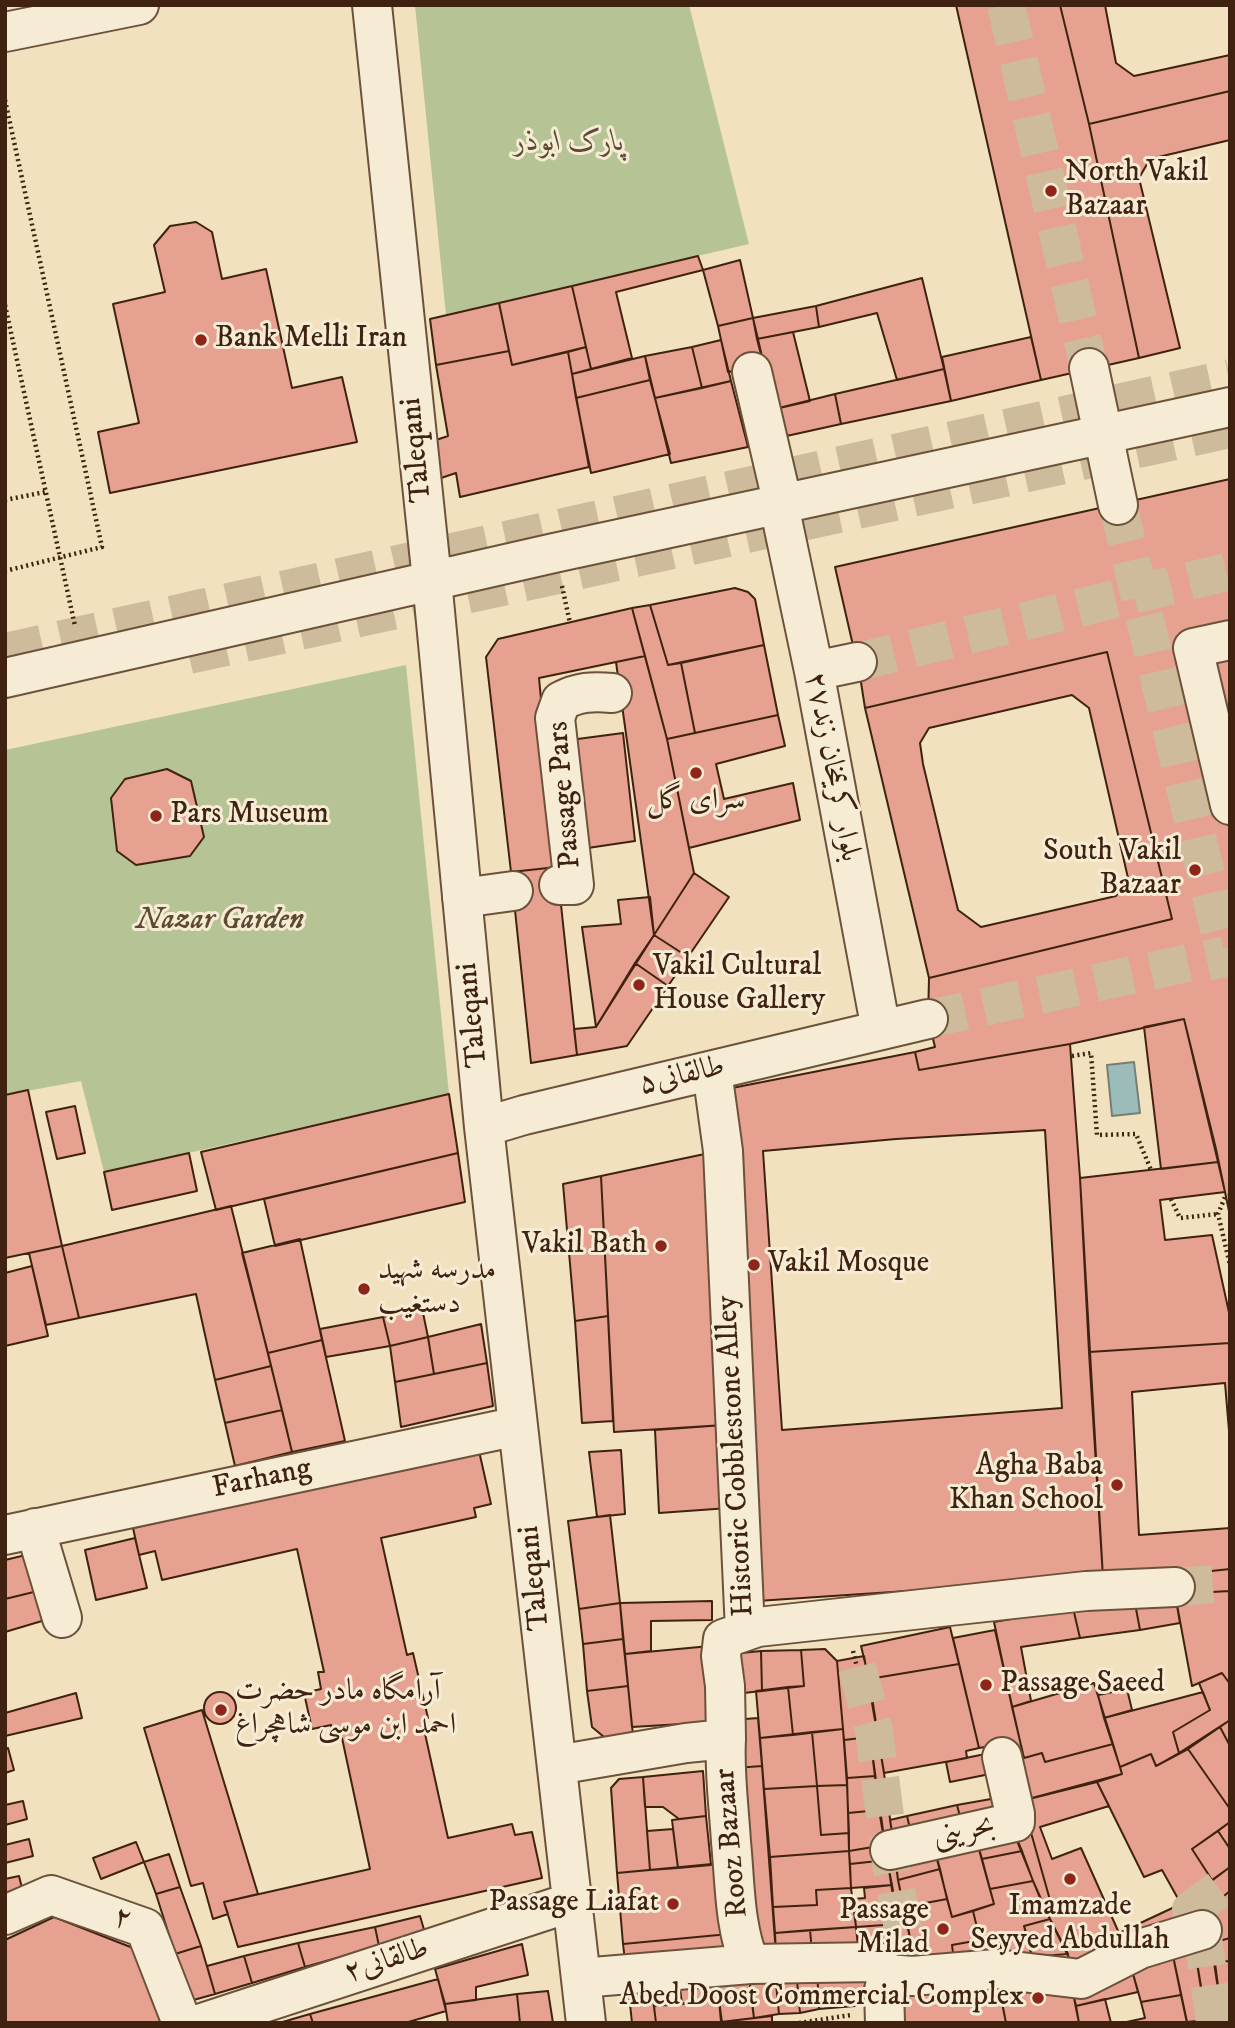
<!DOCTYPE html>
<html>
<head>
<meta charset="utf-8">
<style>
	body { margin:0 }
	#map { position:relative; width:1235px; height:2028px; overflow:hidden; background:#f1e1bf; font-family:"IM FELL DW Pica",serif }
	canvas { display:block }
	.frame { position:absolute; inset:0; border:7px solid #3f220f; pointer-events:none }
</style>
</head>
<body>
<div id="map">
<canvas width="1235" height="2028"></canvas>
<div class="frame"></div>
</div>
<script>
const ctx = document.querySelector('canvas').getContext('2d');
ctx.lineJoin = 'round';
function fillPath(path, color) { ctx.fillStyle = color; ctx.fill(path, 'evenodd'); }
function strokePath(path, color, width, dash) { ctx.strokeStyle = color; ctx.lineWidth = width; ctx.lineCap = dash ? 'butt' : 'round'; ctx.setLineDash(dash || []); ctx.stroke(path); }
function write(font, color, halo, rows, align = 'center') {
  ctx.font = font + ' "IM FELL DW Pica",Amiri,serif'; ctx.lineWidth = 6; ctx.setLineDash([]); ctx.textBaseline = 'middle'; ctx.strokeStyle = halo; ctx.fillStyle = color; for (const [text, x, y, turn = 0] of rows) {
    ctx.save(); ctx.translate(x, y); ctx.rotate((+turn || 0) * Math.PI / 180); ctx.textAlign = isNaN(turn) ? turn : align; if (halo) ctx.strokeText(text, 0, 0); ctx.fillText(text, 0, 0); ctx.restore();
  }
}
fillPath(new Path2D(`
	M415,5H689L749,244L446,315Z
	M406,665L449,1094L104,1172L81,1081L5,1095V750Z`), '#b6c495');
const water = new Path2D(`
	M1134,1062L1140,1113L1112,1116L1107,1065Z`);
fillPath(water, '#9cbcb9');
strokePath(water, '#777e75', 2);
const building = new Path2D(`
	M956,5H1060L1089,124L1139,358L1041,380Z
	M1060,5H1105L1116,63L1134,76L1230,55V91L1089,124Z
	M1230,91V140L1150,159L1139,178L1180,348L1139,358L1089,124Z
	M196,222L212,232L222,279L266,269L292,388L342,377L357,442L110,493L98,432L139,423L113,304L165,292L154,245L170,226Z
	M698,256L703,270L616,292L632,358L591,369L572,286Z
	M740,260L753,318L718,326L703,270Z
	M922,278L944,369L897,380L877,313L819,327L816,306Z
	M572,286L586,347L512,365L499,303Z
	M499,303L509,351L436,365L430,319Z
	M816,306L819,327L757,339L753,318Z
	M753,318L764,365L728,372L718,326Z
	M793,332L810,401L775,409L757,339Z
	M1031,337L1041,380L951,401L942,357Z
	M721,340L731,381L702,388L692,347Z
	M586,347L591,369L572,374L568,352Z
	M692,347L702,388L655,398L645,356Z
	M509,351L512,365L568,352L589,467L460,497L456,473L441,478L433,441L448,436L436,365Z
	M645,356L650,380L576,398L572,374Z
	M944,369L951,401L841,424L835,394Z
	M650,380L670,454L591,473L576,398Z
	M731,381L748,447L671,463L655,398Z
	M835,394L841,424L782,437L775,409Z
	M1230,479V634L1187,644L1230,822V1216L1216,1149L1184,1019L1070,1044L919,1070L915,1052L935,1047L928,1019L929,978L1172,919L1107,652L865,708L860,676L835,567Z
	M735,588L748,592L755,599L764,645L668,665L650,605Z
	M650,605L668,665L681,663L695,733L667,739L632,608Z
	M632,608L645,656L539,678L557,867L511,872L486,657L498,639Z
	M764,645L778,715L695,733L681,663Z
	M1230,651V733L1201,657Z
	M1107,652L1172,919L929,978L865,708ZM1072,695L1089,708L1128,878L1116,896L981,927L958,910L923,764L920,743L929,728Z
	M645,656L667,739L694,873L654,935L616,662Z
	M778,715L785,746L716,764L724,799L793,783L800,820L689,848L667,739Z
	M623,733L635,841L581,849L570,740Z
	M167,769L191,781L204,837L190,856L136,865L117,851L111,798L125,779Z
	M557,867L577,1055L531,1063L511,872Z
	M694,873L729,897L688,957L654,935Z
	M650,897L654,935L596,1027L582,927L621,924L618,900Z
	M654,935L688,957L668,986L635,963Z
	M635,963L668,986L627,1046L577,1055L574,1029L596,1027Z
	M1184,1019L1218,1162L1161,1169L1144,1027Z
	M1070,1044L1080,1178L1103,1578L757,1601L727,1089L915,1052L919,1070ZM1045,1130L1062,1408L782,1430L763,1151L896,1139Z
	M28,1090L62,1246L5,1258V1095Z
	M449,1094L458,1153L216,1210L201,1152Z
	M75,1106L85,1153L57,1159L46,1112Z
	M714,1152L724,1425L614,1432L601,1176Z
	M189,1153L197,1191L112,1210L104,1172Z
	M458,1153L465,1202L275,1246L264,1199Z
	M1218,1162L1225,1192L1160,1200L1165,1240L1212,1235L1230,1317V1343L1089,1352L1080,1178Z
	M601,1176L608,1316L575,1321L563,1184Z
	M231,1206L271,1366L215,1380L196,1294L79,1318L62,1246Z
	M300,1239L322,1340L268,1353L242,1253Z
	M62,1246L79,1318L46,1325L29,1253Z
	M32,1266L48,1336L5,1346V1273Z
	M422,1308L428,1337L390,1346L383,1317Z
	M608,1316L613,1421L582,1423L575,1321Z
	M383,1317L390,1346L326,1357L320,1329Z
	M481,1324L487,1363L434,1374L428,1337Z
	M428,1337L434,1374L395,1382L390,1346Z
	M322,1340L345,1441L292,1452L268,1353Z
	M1230,1343V1443L1225,1383L1132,1392L1139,1535L1230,1528V1569L1174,1575L1103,1578L1089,1352Z
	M487,1363L493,1406L401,1427L395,1382Z
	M271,1366L282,1410L225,1423L215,1380Z
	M282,1410L292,1452L235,1466L225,1423Z
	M724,1425L729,1508L659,1513L655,1430Z
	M621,1450L625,1514L597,1517L589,1452Z
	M479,1451L491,1504L474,1508L476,1517L381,1538L407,1655L413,1653L428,1718L422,1720L448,1838L512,1824L515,1835L532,1832L542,1878L238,1947L224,1902L370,1869L342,1738L333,1740L331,1725L312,1729L304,1693L321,1689L318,1672H324L297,1549L162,1580L155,1551L139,1555L133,1528Z
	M610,1515L620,1603L579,1609L568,1521Z
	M135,1538L147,1588L96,1600L85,1550Z
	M30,1554L42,1590L5,1599V1560Z
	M1230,1569V1591L1175,1594L1174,1575Z
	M42,1590L52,1618L5,1632V1599Z
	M1230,1591V1684L1222,1673L1192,1686L1175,1594Z
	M1175,1594L1180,1623L1140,1630L1134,1598Z
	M1134,1598L1140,1630L1080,1638L1073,1608Z
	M712,1601V1620L651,1621V1651L625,1654L620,1603Z
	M620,1603L623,1639L583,1644L579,1609Z
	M1073,1608L1080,1638L1021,1647L1031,1701L1012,1707L994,1622Z
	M950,1627L959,1664L869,1679L861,1646Z
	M995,1630L1022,1750L999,1755L996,1745L979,1748L953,1638Z
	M623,1639L628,1686L587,1691L583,1644Z
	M710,1646L715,1722L632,1727L625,1654Z
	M825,1649L837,1661L843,1729L793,1735L788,1687L804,1686L801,1650Z
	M801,1650L804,1686L762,1691L761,1651Z
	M761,1651L762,1691L734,1694L731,1654Z
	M864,1656L884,1773L898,1880L914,1958L903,1959L885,1845L870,1737L844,1740L837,1661Z
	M959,1664L979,1748L966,1751L967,1758L884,1773L869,1679Z
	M1222,1673L1230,1684V1720L1179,1753L1173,1732L1210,1710L1199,1683Z
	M1094,1683L1113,1744L1045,1762L1042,1753L1024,1758L1012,1707Z
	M628,1686L633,1735L604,1737L592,1727L587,1691Z
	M788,1687L793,1735L760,1738L756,1691Z
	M1127,1689L1132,1710L1104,1718L1098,1695Z
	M204 1708a16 16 0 1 1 32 0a16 16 0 1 1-32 0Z
	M1203,1692L1210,1710L1173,1732L1179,1753L1156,1766L1151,1754L1120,1767L1104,1718Z
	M76,1693L82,1718L5,1736V1713Z
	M202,1710L258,1894L224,1902L228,1914L213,1919L203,1883L191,1886L144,1728Z
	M758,1718L762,1766L735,1768L732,1720Z
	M1230,1720V1746L1220,1727Z
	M1220,1727L1230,1746V1809L1188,1749Z
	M843,1729L847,1785L817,1786L812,1732Z
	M812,1732L817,1786L764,1789L760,1738Z
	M870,1737L875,1776L847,1778L844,1740Z
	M1113,1744L1122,1774L1017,1802L1006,1753L1022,1750L1024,1758L1042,1753L1045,1762Z
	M8,1748L14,1770L5,1773V1749Z
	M1188,1749L1230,1809V1822L1192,1849L1212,1880L1181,1904L1162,1870L1144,1877L1097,1782L1122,1774L1120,1767L1151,1754L1156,1766Z
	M995,1752L1000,1772L950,1782L946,1762Z
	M762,1766L776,1954L901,1943L903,1959L628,1985L623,1944L729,1934L735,1768Z
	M703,1771L706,1816L679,1819L663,1807H645L643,1777Z
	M987,1775L1012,1817L963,1828L957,1805L991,1799Z
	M875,1776L879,1810L848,1813L847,1778Z
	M643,1777L650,1870L617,1873L611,1788L619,1779Z
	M1097,1782L1109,1806L1040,1827L1052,1859L1081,1848L1119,1933L1181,1904L1188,1923L1076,1972L1042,1903L1050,1900L1028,1822L1017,1802Z
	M847,1785L849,1833L821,1835L817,1786Z
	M817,1786L821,1835L849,1833V1851L770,1857L764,1789Z
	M23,1801L27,1819L5,1825V1805Z
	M957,1805L963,1828L913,1841L907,1816Z
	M879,1810L885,1845L849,1851L848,1813Z
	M706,1816L711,1865L678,1868L672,1820Z
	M907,1816L913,1841L894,1844L890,1820Z
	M1028,1822L1050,1900L1042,1903L1011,1826Z
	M1230,1822V1849L1218,1831Z
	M1011,1826L1022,1851L982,1859L975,1835Z
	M673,1829L678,1868L650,1870L647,1831Z
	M1218,1831L1230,1849V1867L1212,1880L1192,1849Z
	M975,1835L994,1904L952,1917L933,1844Z
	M29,1839L33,1856L5,1863V1845Z
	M136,1842L144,1862L101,1879L93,1858Z
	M933,1844L940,1869L898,1880L895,1854Z
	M885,1845L887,1860L850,1864L849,1851Z
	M849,1851L851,1888L816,1890L817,1905L773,1907L770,1857Z
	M1022,1851L1033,1881L990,1889L982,1859Z
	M169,1854L180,1887L156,1894L144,1862Z
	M887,1860L892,1885L851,1888L850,1864Z
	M723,1863L729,1934L623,1944L617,1873Z
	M1230,1867V1891L1204,1912L1210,1926L1223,2023H1207L1194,1944L1181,1904Z
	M940,1869L947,1899L904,1907L898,1880Z
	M19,1876L22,1888L5,1894V1879Z
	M1033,1881L1050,1919L1024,1926L1026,1932L980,1940L973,1911L994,1904L990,1889Z
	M892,1885L898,1924L856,1927L853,1899L865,1898L864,1888Z
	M180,1887L201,1946L175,1954L156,1894Z
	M851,1888L856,1927L775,1933L773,1907L817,1905L816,1890Z
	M1230,1891V1938L1212,1943L1204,1912Z
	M947,1899L952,1917L973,1911L980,1940L952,1945L953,1953L914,1958L904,1907Z
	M420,1916L425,1933L379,1946L375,1927Z
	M54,1917L133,1948L163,2023H5V1940Z
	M1050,1919L1068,1954L1032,1957L1024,1926Z
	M898,1924L901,1943L858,1947L856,1927Z
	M375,1927L379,1946L305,1967L298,1943Z
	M856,1927L858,1947L812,1952L810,1930Z
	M810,1930L812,1952L776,1954L775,1933Z
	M1026,1932L1032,1957L1003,1958L999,1937Z
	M999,1937L1003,1958L984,1961L980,1940Z
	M1230,1938V1961L1214,1962L1212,1943Z
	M980,1940L983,1957L954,1961L952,1945Z
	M298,1943L305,1967L252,1983L244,1956Z
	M522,1944L528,1975L476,1987V2000L445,2004L435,1969Z
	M1194,1944L1206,2020L1187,2022L1172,1951Z
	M201,1946L215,1994L190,2001L175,1954Z
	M1172,1951L1181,1995L1141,2002L1130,1963Z
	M244,1956L252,1983L215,1994L207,1966Z
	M1230,1961V2023H1223L1214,1962Z
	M1130,1963L1138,1992L1076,2006L1072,1988Z
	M877,1966L879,2004L819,2009L817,1969Z
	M817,1969L819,2009L800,2013L796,1970Z
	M796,1970L800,2013L779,2014L775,1973Z
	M996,1972L1006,2023H890L892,1985Z
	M775,1973L779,2014L754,2018L749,1975Z
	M749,1975L751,1996L709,2001L707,1979Z
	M438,1979L446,2011L405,2023H313L310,2014Z
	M707,1979L709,2001L682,2004L679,1981Z
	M679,1981L682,2004L654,2006L651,1983Z
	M651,1983L656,2023H632L628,1985Z
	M1072,1988L1079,2023H1006L1000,1991Z
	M548,1991L553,2023H520L517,1994Z
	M517,1994L520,2023H448L445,2004Z
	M1181,1995L1187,2023H1122L1145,2018L1141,2002Z
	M751,1996L754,2018L721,2022L719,2000Z
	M1105,1999L1111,2023H1079L1076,2006Z
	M719,2000L722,2023H656L654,2006Z
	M310,2014L313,2023H279Z
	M772,2016V2023H722L721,2022Z`);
fillPath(building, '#e7a190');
strokePath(building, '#3f220f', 2);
strokePath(new Path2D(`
	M1006,5L1089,368
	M1118,505L1230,976
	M857,662L1230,571
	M928,1019L1225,955
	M1175,1587L1230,1583
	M857,1667L874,1730L892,1871L912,1976
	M1215,2023L1202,1930L1191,1910L1230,1881`), '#cdbb9c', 38, [38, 19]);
strokePath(new Path2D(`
	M5,652L1230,378
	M189,655L1230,429`), '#cdbb9c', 38, [38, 19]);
const minor = new Path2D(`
	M372,5L432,580L484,1127L586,2023
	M5,32L139,5
	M1089,368L1118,505
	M752,372L783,505
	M779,505L814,671L881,1030
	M1230,640L1193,648L1230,805
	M814,671L857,662
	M5,678L554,553L1230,407
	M559,885H574L555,718L561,701C579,692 592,691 612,693
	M462,898L513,891
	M712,1071L723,1151L745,1631
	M484,1127L524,1115L928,1019
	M35,1528L62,1618
	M5,1535L518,1426
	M726,1739C724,1773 729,1807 731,1842C735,1881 734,1927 750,1964
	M557,1765L686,1743L726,1739L725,1686L721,1656L723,1639L758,1627L1086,1591L1175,1587
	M890,1850L1015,1822V1814L1002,1757
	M5,1915L51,1895L145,1928L182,2023
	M581,1978L750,1964L877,1962L888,1974
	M202,2023L572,1902
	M885,2023L884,1990L888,1974L912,1976L996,1969L1081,1979L1140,1949L1202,1930`);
strokePath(minor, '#6c523b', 42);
strokePath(new Path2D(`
	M5,100L102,547L5,571
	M5,305L75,626
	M5,500L45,492
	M562,586L570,623
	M1072,1056L1091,1053L1097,1135L1136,1134L1151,1170
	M1230,1196L1225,1197L1218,1214L1230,1265
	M1171,1199L1180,1218L1218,1214
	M853,1651L857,1667
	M799,2023L851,2015`), '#3f220f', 4.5, [2, 3.5]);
strokePath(minor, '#f6ecd5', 38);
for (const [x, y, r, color] of [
	[1051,191,7,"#8f2418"],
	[201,340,7,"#8f2418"],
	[696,773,7,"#8f2418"],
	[156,816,7,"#8f2418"],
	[1195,870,7,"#8f2418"],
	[639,985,7,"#8f2418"],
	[661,1246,7,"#8f2418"],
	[754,1265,7,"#8f2418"],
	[364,1289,7,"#8f2418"],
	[1117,1485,7,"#8f2418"],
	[986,1685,7,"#8f2418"],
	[221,1710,7,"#8f2418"],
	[1070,1879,7,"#8f2418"],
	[673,1904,7,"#8f2418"],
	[943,1929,7,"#8f2418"],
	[1038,1998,7,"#8f2418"]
]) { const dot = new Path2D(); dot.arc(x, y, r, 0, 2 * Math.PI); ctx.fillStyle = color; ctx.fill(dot); strokePath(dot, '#f6ecd5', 2.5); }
write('italic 30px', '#5d4a30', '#f6ecd5', [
	["پارک ابوذر",569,144],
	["Nazar Garden",220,922]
]);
write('30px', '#3f220f', '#f6ecd5', [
	["North Vakil",1065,174],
	["Bazaar",1065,208],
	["Bank Melli Iran",215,340],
	["سرای گل",696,802,"center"],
	["Pars Museum",170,816],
	["South Vakil",1181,853,"right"],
	["Bazaar",1181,887,"right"],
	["Vakil Cultural",653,968],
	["House Gallery",653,1002],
	["Vakil Bath",647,1246,"right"],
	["Vakil Mosque",768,1265],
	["مدرسه شهید",378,1272],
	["دستغیب",378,1306],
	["Agha Baba",1103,1468,"right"],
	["Khan School",1103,1502,"right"],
	["Passage Saeed",1000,1685],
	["آرامگاه مادر حضرت",235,1693],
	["احمد ابن موسی شاهچراغ",235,1727],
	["Passage Liafat",659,1904,"right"],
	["Imamzade",1070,1908,"center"],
	["Seyyed Abdullah",1070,1942,"center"],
	["Passage",929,1912,"right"],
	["Milad",929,1946,"right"],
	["Abed Doost Commercial Complex",1024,1998,"right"]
], 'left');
write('30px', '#3f220f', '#f6ecd5', [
	["Taleqani",418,450,-96],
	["بلوار کریمخان زند۲۷",831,767,79],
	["Passage Pars",566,795,-95],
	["Taleqani",474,1015,-96],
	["طالقانی۵",682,1077,-13],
	["Historic Cobblestone Alley",737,1456,-93],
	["Farhang",262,1480,-12],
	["Taleqani",536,1578,-96],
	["بحرینی",964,1833,-13],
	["Rooz Bazaar",733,1843,-95],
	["۲",122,1920,20],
	["طالقانی۲",387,1962,-18]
]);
</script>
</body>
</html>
